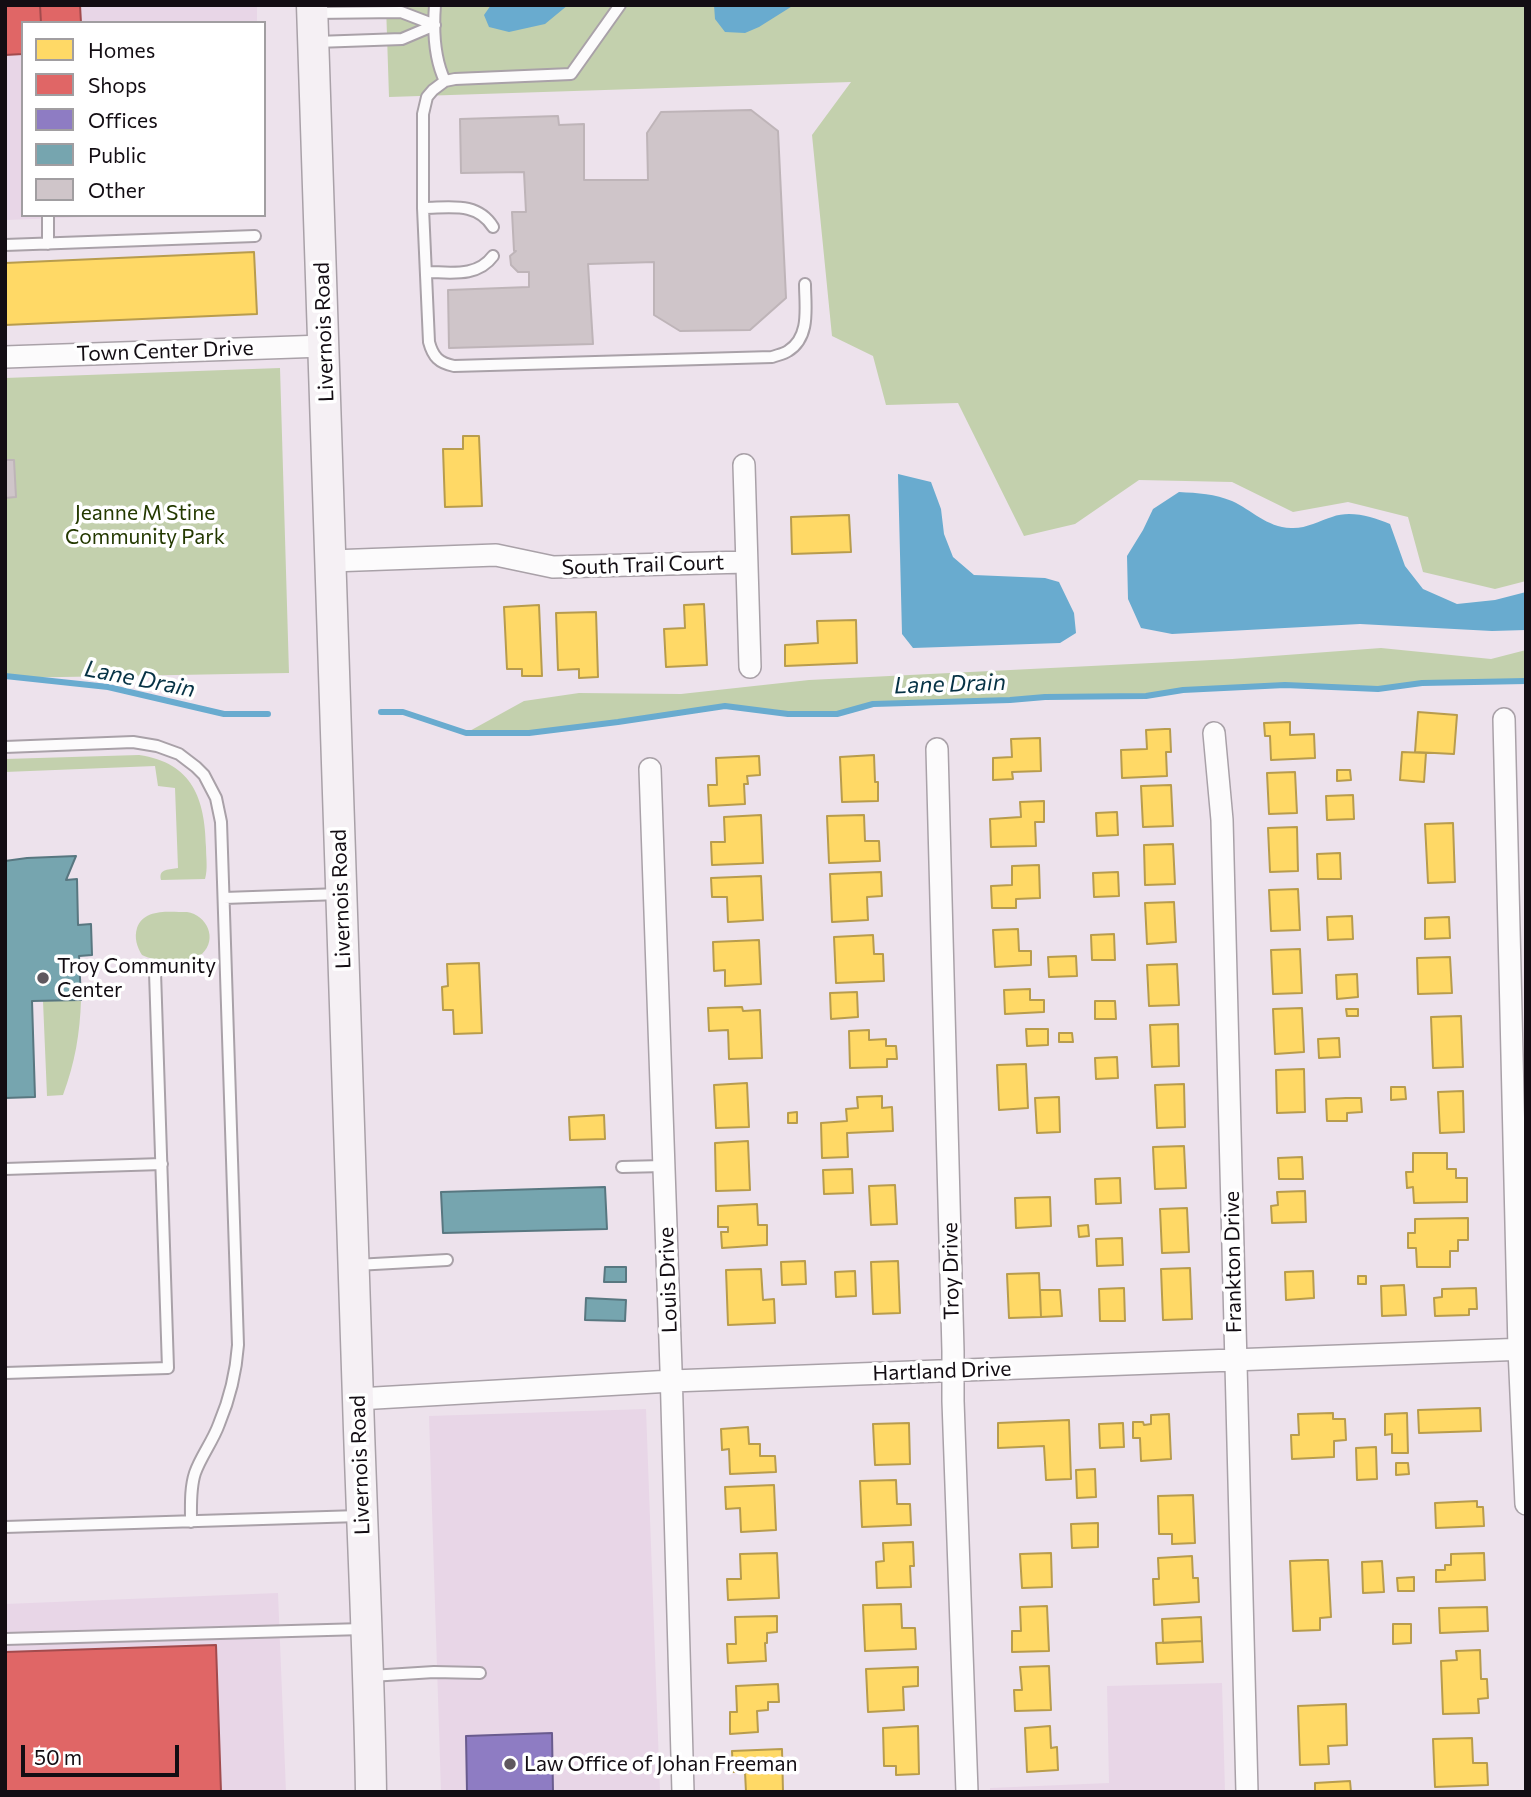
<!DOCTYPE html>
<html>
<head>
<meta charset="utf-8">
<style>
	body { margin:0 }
	#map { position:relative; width:1531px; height:1797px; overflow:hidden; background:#ede2ec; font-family:Commissioner,sans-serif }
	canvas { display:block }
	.frame { position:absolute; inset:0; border:7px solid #130d13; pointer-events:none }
	.legend { position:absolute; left:21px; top:21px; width:245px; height:196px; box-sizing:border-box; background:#fff; border:2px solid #a19ea1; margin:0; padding:9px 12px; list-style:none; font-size:21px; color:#130d13 }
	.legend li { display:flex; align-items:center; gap:14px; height:35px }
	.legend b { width:35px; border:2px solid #a19ea1 }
	.scale { position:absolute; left:21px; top:1745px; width:158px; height:32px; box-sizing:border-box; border:4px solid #130d13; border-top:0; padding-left:9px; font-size:21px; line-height:24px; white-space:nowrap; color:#130d13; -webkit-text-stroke:5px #fff; paint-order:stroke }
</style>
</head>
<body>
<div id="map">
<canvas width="1531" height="1797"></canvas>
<div class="frame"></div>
<ul class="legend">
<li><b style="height:19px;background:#ffd966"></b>Homes</li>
<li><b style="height:19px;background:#e06666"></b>Shops</li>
<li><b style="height:19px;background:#8e7cc3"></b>Offices</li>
<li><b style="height:19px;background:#76a5af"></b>Public</li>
<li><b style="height:19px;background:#cfc5c9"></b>Other</li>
</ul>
<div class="scale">50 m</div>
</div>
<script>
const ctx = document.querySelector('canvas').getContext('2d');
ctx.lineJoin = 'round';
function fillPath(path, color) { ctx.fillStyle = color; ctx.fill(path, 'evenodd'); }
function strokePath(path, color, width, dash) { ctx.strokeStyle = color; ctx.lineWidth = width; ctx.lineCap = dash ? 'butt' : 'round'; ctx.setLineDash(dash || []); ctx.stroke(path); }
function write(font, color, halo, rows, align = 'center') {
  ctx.font = font + ' Commissioner,sans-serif'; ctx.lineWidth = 7; ctx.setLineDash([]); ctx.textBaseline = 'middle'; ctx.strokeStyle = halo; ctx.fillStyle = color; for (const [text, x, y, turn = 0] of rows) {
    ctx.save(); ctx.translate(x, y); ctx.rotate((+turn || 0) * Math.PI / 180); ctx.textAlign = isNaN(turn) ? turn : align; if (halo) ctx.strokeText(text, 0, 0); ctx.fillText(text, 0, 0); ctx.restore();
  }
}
fillPath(new Path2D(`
	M5,5H257V23H23V215H143L5,220Z
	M646,1409L660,1792H441L429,1416Z
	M278,1593L286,1792H5V1604Z
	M1222,1683L1225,1792H990V1788L1109,1783L1107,1686Z`), '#e8d6e7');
fillPath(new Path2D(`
	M386,5H1526V581L1495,589L1423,572L1408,517L1348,502L1293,512L1232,482L1139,480L1075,524L1024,536L958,403L886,405L873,356L832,336L812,135L851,82L389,97Z
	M280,368L289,673L5,678V378Z
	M1381,648L1491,659L1526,650V681L1422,683L1378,689L1285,685L1183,690L1139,697H1045L1010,700L873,704L837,714L821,716L788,714L777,710L725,706L618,722L529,733H466L524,701L579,693L681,694L809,680L1232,659Z
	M139,755C193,763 205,799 206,847C206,858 208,869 205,879L161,880C158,868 170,870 178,868L175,788L158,786L155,766L5,772V759Z
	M187,912C207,915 218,939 202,954C190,964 155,962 142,955C137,947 134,938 137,928C144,908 169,912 187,912Z
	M81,1000C80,1033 75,1063 63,1095L47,1096L43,1001Z`), '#c3d0ad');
fillPath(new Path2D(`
	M491,5H568L545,24L509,32L489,27L484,15Z
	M714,5H794L759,27L745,33L725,32L715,19Z
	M898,474L931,482L941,509L944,534L953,557L974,575L1045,578L1059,582L1074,613L1076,633L1060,643L913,648L902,634Z
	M1179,492C1198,493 1215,494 1232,501C1252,510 1266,527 1291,528C1305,529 1319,521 1332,517C1351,510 1372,517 1390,524L1405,566L1423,589L1457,604L1495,600L1526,592V630L1492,631L1360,624L1172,634L1141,628L1128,599L1127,556L1143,530L1153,509Z`), '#69abcf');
const homes = new Path2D(`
	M254,252L257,314L5,325V263Z
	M463,436H479L482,506L445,507L443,449H463Z
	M849,515L851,552L792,554L791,517Z
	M704,604L707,665L666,667L664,629L685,628L684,605Z
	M539,605L542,676H522V669H507L504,607Z
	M596,612L598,677L579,678V669L558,670L556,613Z
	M856,620L857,663L785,666V645L818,643L817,621Z
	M1418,712L1457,715L1454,754L1415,752Z
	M1290,722V735L1314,734L1315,758L1271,760L1270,736H1265L1264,723Z
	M1165,729H1170L1171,752H1166L1167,776L1122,778L1121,750L1147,749L1146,730Z
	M1040,738L1041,771L1012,772L1013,779L993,780V758L1012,757L1011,739Z
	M1402,752L1426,753L1424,782L1400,780Z
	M874,755L875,782H878V801L842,802L840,757Z
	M759,756L760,775L747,776L748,784H744L745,804L709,806L708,785H717L716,758Z
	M1337,770H1350L1351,780L1337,781Z
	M1295,772L1297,813L1269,814L1267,773Z
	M1171,785L1173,826L1143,827L1141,786Z
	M1353,795L1354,819L1327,820L1326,796Z
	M1044,801V822H1035L1036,846L991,847L990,819L1021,817L1020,802Z
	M1117,812L1118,835L1097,836L1096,813Z
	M761,815L763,863L712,865L711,842H725L724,817Z
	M864,815L865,841H879L880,861L829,863L827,816Z
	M1453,823L1455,882L1428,883L1425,824Z
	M1297,827L1298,871L1270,872L1268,828Z
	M1173,844L1175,884L1145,885L1144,845Z
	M1340,853L1341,879H1318L1317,854Z
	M1039,865L1040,898L1016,899V908H992L991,886L1012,885V866Z
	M881,872L882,896L867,897L868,920L832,922L830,874Z
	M1118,872L1119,896L1094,897L1093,873Z
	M761,876L763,920L728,922L727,897H712L711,878Z
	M1298,889L1300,930L1271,931L1269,890Z
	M1174,902L1176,942L1147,944L1145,903Z
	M1352,916L1353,939L1328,940L1327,917Z
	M1449,917L1450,938L1425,939V918Z
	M1018,929L1019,951H1031V965L995,967L993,930Z
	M1114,934L1115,960H1092L1091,935Z
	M873,935L874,954H883L884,981L836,983L834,937Z
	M759,940L761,984L725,986V970L714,971L713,942Z
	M1300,949L1302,993L1273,994L1271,950Z
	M1076,956L1077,976L1049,977L1048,957Z
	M1450,957L1452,993L1418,994L1417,958Z
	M479,963L482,1033L454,1034L453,1010H443L442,987L448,986L447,964Z
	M1177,964L1179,1005L1149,1006L1147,965Z
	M1357,974L1358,997L1337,999L1336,975Z
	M1030,989V1000H1044V1012L1005,1014L1004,990Z
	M857,992L858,1017L831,1019L830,993Z
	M1095,1001H1115L1116,1019H1095Z
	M742,1007L743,1011L760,1010L762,1058L729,1059L728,1030L709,1031L708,1008Z
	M1302,1008L1304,1052L1275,1054L1273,1009Z
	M1346,1009H1358V1016H1347Z
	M1461,1016L1463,1067L1433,1068L1431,1017Z
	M1178,1024L1179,1066L1152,1067L1150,1025Z
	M1026,1029H1048V1045L1027,1046Z
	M869,1030V1040L886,1039V1046H896L897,1059H887V1067L850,1068L849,1031Z
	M1059,1033H1072L1073,1042H1059Z
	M1339,1038L1340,1057L1319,1058L1318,1039Z
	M1117,1057L1118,1078L1096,1079L1095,1058Z
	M1026,1064L1028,1108L999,1110L997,1065Z
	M1304,1069L1305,1112L1277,1113L1276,1070Z
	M747,1083L749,1127L716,1128L714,1085Z
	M1184,1084L1185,1127L1157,1128L1155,1085Z
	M1391,1087H1405L1406,1099L1391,1100Z
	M1463,1091L1464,1132L1440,1133L1438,1092Z
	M882,1096V1108L892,1107L893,1131L847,1133L848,1157L822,1158L821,1123L847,1121L846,1109L858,1108L857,1097Z
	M1059,1097L1060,1132L1037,1133L1035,1098Z
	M1346,1098H1361L1362,1112L1347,1113V1121H1327L1326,1099Z
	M797,1112V1123H788V1113Z
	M604,1115L605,1139L570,1140L569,1117Z
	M748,1141L750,1190L716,1191L715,1143Z
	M1184,1146L1186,1188L1155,1189L1153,1147Z
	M1413,1153H1447V1169H1456V1178H1467V1202L1414,1203L1413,1187L1407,1188L1406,1172H1413Z
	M1302,1157L1303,1179H1279L1278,1158Z
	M852,1169L853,1193L824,1194L823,1170Z
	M1120,1178L1121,1203L1096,1204L1095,1179Z
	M895,1185L897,1224L871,1225L869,1186Z
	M1305,1191L1306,1222L1272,1223L1271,1206L1278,1205L1277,1192Z
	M1050,1197L1051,1226L1016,1228L1015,1198Z
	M757,1204L758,1225H767V1245L722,1248L721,1232H728V1227H718V1206Z
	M1187,1208L1189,1252L1162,1253L1160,1209Z
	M1468,1218V1240H1458V1251H1450V1267H1417L1416,1248H1408V1233H1415V1219Z
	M1088,1225L1089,1236L1079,1237L1078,1226Z
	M1122,1238L1123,1265L1097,1266L1096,1239Z
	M805,1261L806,1284L782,1285L781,1262Z
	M898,1261L900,1313L873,1314L871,1262Z
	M1190,1268L1192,1319L1163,1320L1161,1269Z
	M761,1269L763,1300L774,1299L775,1323L728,1325L726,1270Z
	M855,1271L856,1296L836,1297L835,1272Z
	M1313,1271L1314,1298L1286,1300L1285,1272Z
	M1039,1273L1041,1317L1009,1318L1007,1274Z
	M1358,1276H1366V1284H1358Z
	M1404,1285L1406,1315L1382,1316L1381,1286Z
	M1124,1288L1125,1321H1100L1099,1289Z
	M1476,1288L1477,1309H1469V1315L1435,1316L1434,1298L1442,1297V1289Z
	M1040,1290H1060L1062,1316L1041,1317Z
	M1480,1408L1481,1431L1419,1433L1418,1410Z
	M1333,1413V1419H1345L1346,1440L1334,1441V1457L1292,1459L1291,1435H1299L1298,1414Z
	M1407,1413L1408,1453H1392V1434L1385,1435V1414Z
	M1169,1414L1171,1459L1141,1461L1140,1438H1133V1422H1143L1144,1425L1151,1424V1415Z
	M1069,1420L1071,1479L1046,1480L1044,1446L998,1448V1423Z
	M909,1423L910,1464L875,1465L873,1424Z
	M1123,1423L1124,1447L1100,1448L1099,1424Z
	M748,1427L749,1444H760V1456H775L776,1472L730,1474L729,1449L722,1450L721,1429Z
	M1376,1447L1377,1479L1357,1480L1356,1448Z
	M1396,1463H1408L1409,1474L1396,1475Z
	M1095,1469L1096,1497L1077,1498L1076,1470Z
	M896,1480L897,1504H910L911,1525L862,1527L860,1481Z
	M774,1485L776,1530L741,1532L740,1508L726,1509L725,1487Z
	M1193,1495L1195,1543L1172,1544V1534H1159L1158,1496Z
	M1477,1501V1507H1483L1484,1526L1436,1528L1435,1503Z
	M1098,1523V1547L1072,1548L1071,1524Z
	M913,1542L914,1566H910L911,1587L877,1588L876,1562L884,1561L883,1543Z
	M777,1553L779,1598L728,1600L727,1579H741L740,1554Z
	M1051,1553L1052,1587L1022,1588L1020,1554Z
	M1484,1553L1485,1580L1436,1582V1570H1445V1565H1451V1554Z
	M1192,1556L1193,1578H1198L1199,1602L1154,1605L1153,1579H1159L1158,1558Z
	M1317,1560H1328L1331,1617L1320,1618V1630L1293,1631L1290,1561Z
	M1382,1561L1384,1592L1363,1593L1362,1562Z
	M1414,1577V1591H1398L1397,1578Z
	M901,1604L902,1628H915L916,1649L865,1651L863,1605Z
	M1047,1606L1049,1651L1012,1652V1631H1021L1020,1607Z
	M1487,1607L1488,1631L1440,1633L1439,1608Z
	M777,1616V1632L767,1633V1643H765L766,1661L728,1663L727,1644H736L735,1617Z
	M1201,1617L1202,1641L1163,1643L1162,1619Z
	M1393,1624H1411V1643L1393,1644Z
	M1202,1641L1203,1662L1157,1664L1156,1643Z
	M1480,1650L1481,1679H1487L1488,1698L1478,1699L1479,1713L1443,1714L1441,1661L1457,1660L1456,1651Z
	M1049,1666L1051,1710L1015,1711L1014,1690H1022L1020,1667Z
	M918,1667V1686L903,1687L904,1710L868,1712L866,1669Z
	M778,1684L779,1702H768V1710L757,1711L758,1732L730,1734V1712H737L736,1686Z
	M1346,1704L1347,1745L1328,1746L1329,1764L1300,1765L1298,1706Z
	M918,1726L919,1774L896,1775V1766H884L883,1728Z
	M1050,1726L1051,1748L1057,1747L1058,1770L1027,1772L1025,1728Z
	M1472,1738L1473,1763H1487L1488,1785L1435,1787L1433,1739Z
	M782,1749L783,1792H746L745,1772H733L732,1751Z
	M1350,1781L1351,1792H1315V1783Z`);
fillPath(homes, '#ffd966');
strokePath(homes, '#b89c4d', 2);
const shops = new Path2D(`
	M5,5H40L41,23H23V54L5,55Z
	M40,5H80L81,23H41Z
	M216,1645L221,1792H5V1652Z`);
fillPath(shops, '#e06666');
strokePath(shops, '#a24b4d', 2);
const offices = new Path2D(`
	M552,1733L553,1792H467L466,1736Z`);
fillPath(offices, '#8e7cc3');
strokePath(offices, '#695b8e', 2);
const public = new Path2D(`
	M76,856L66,880L77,879L78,925L91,924L92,955L79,956L81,1000L32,1001L35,1097L5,1098V861L27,858Z
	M605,1187L607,1229L443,1233L441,1192Z
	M605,1267H626V1282H604Z
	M586,1298L626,1300L625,1321L585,1320Z`);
fillPath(public, '#76a5af');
strokePath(public, '#587780', 2);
strokePath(new Path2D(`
	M5,676L108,687L224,714H268
	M381,712H403L466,733H529L618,722L725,706L788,714H837L873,704L1010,700L1045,697L1146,696L1183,690L1285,685L1378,689L1422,683L1526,681`), '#69abcf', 6);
const building = new Path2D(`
	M751,110L778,131L786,298L750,330L680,331L654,315V262L588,264L593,344L449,348L448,290L529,287V272H518L511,265L510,256L516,251H514L512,212H526L524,172L461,173L460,119L558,116L559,125L584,124V180H648L647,133L661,112Z
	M5,460H14L16,497L5,498Z`);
fillPath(building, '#cfc5c9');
strokePath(building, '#beb4b8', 2);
const service = new Path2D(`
	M435,5C433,31 434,58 445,81
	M620,5L571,74L455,79L445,81L433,90L427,97L423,114V208L429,342C433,357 439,363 454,366L772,357C777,355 784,354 788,351C811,337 805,306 805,284
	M313,13L401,12L435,25L402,39L316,42
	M423,208C449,208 477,201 493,227
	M48,215V244
	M5,245L255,236
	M426,272C449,272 477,278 493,256
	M5,747L133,742L157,746L179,754L196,767L204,775L216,798L221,822L223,882L238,1345C236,1373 230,1398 219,1424C213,1441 201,1456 195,1473C190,1488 191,1506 191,1522
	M224,898L340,894
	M622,1167L663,1166
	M5,1169L162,1164
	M356,1265L447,1260
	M5,1373L168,1368L155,972
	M5,1527L359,1516
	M5,1639L363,1629
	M371,1676L434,1672L480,1673`);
const minor = new Path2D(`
	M5,357L324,346
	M744,465L750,667
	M331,561L496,555L553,567L746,562
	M1504,719L1519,1349L1526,1504
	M1214,733L1222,820L1247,1792
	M937,749L953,1351V1401L967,1792
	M650,769L671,1369L683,1792
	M358,1399L672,1381L1526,1349`);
const secondary = new Path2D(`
	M312,5L358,1399C362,1530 369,1661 371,1792`);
strokePath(service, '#a9a1a8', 14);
strokePath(minor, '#a9a1a8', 24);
strokePath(secondary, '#a9a1a8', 33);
strokePath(service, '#fcfbfc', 10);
strokePath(minor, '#fcfbfc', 21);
strokePath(secondary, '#f5f0f4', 30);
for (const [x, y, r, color] of [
	[43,978,7,"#5f585f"],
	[510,1764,7,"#5f585f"]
]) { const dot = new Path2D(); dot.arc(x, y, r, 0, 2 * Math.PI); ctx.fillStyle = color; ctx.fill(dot); strokePath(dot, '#fff', 2.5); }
write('21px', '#130d13', '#fff', [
	["Livernois Road",324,332,-92],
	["Town Center Drive",165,351,-2],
	["South Trail Court",643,565,-2],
	["Livernois Road",341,899,-92],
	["Frankton Drive",1233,1262,-91],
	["Troy Drive",951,1271,-91],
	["Louis Drive",668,1280,-92],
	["Hartland Drive",942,1371,-2],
	["Livernois Road",360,1465,-92]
]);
write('21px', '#243900', '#fff', [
	["Jeanne M Stine",145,513],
	["Community Park",145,537]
]);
write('21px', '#130d13', '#fff', [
	["Troy Community",57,966],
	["Center",57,990],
	["Law Office of Johan Freeman",524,1764]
], 'left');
write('italic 23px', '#063245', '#fff', [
	["Lane Drain",140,679,11],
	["Lane Drain",950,684,-2]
]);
</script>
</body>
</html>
